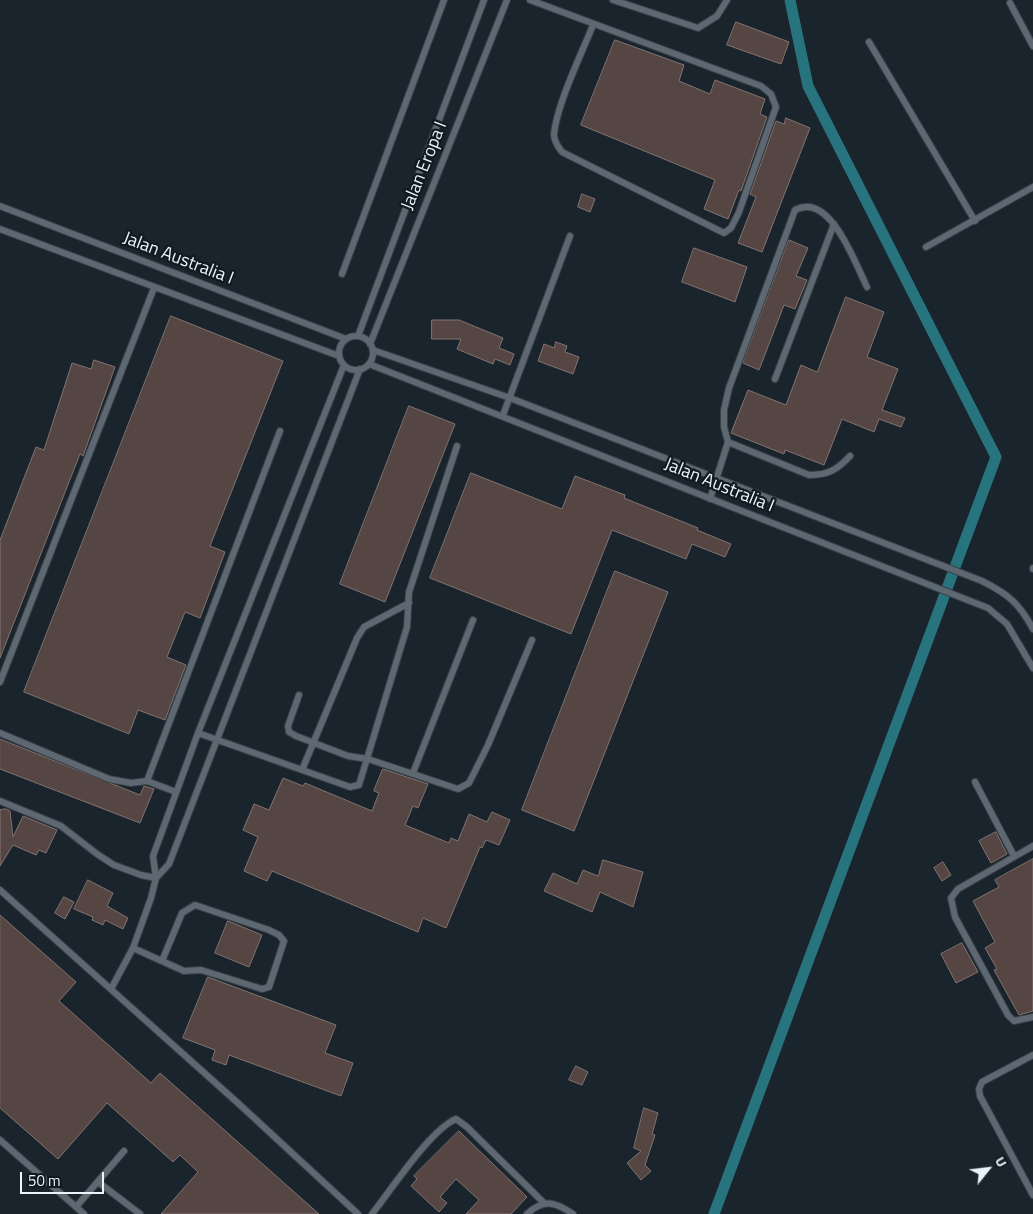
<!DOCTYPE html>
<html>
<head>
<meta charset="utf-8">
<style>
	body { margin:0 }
	#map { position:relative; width:1033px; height:1214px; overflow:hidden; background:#1a242c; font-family:"Titillium Web",sans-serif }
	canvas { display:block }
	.north { position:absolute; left:963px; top:1144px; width:50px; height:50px; -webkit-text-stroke:4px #111a22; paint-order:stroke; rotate:61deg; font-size:14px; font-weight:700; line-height:20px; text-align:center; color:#ecf3f9 }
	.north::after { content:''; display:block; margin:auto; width:18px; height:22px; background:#ecf3f9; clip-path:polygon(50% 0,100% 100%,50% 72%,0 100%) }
	.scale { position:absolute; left:20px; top:1172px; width:84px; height:22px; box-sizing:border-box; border:2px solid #ecf3f9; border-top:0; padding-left:6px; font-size:15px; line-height:18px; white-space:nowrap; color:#ecf3f9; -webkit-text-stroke:4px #111a22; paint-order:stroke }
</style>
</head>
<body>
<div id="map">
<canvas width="1033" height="1214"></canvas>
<div class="north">U</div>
<div class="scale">50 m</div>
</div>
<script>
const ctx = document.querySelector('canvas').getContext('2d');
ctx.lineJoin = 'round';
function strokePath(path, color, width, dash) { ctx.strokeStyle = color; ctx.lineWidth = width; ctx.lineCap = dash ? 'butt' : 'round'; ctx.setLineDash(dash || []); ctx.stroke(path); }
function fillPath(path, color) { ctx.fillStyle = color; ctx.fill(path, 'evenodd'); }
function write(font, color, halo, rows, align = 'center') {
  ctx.font = font + ' "Titillium Web",sans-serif'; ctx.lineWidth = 4.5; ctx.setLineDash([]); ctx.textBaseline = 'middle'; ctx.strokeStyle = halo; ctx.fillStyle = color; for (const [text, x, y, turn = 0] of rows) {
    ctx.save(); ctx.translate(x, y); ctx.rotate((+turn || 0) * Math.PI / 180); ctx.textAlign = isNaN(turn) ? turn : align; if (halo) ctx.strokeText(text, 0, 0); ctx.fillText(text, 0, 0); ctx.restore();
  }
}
strokePath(new Path2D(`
	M714,1214L996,457L808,86L790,0`), '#28747e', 11);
const building = new Path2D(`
	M736,22L789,42L781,64L727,45Z
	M615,40L684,65L679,81L710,94L715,80L765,99L760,114L767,117L741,191L739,190L728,219L704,209L715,180L581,125Z
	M786,118L810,128L762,252L738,243L756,197L750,194L776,121L784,124Z
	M582,194L595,199L590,212L578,207Z
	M789,240L808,248L796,276L807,280L795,309L784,305L759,370L743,363Z
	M694,248L747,267L735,302L682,282Z
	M846,297L884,312L867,357L898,369L882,410L905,418L901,427L879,419L874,432L842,419L824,465L785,450L784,454L731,433L748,390L786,405L801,365L817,372Z
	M171,316L283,361L210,546L225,552L200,618L185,612L167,657L186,665L165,720L138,710L129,734L24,692Z
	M432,320H459L503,338L499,348L514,354L510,365L495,359L493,364L457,349L461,339H432Z
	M556,342L567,346L565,352L579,357L573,374L538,361L544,344L554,348Z
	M94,360L115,367L83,456L80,454L0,658V540L36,447L44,450L72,363L91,369Z
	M409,406L455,424L385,602L340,584Z
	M471,473L562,509L575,476L625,495L624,498L698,528L697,530L731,544L725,557L692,544L686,559L612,530L571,634L430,578Z
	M615,571L668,592L574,831L522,810Z
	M0,739L140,795L144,786L154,789L140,823L0,769Z
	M383,769L428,784L418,808L413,806L405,825L449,843L451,838L458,841L469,814L487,822L492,812L510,820L499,845L486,840L482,848L480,847L446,928L423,918L418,932L272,871L267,881L244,871L258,837L243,830L254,804L269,810L283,778L303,786L305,783L372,811L379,793L374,791Z
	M6,809L10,811L13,837L23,816L57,830L46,853L39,850L36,855L13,845L0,866V810Z
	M996,832L1007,854L991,863L979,841Z
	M1033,859V1011L1019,1015L994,970L997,969L985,948L995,942L973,901L999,887L995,880Z
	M603,860L643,872L633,907L600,892L592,912L544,891L553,873L577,884L583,870L598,876Z
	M943,862L951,875L942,881L934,868Z
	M88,880L113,893L107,906L128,918L123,929L105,920L103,925L92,920L93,917L74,909Z
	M64,897L74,902L65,919L55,913Z
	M0,915L76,982L59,1001L151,1083L160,1073L319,1214H161L198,1172L180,1155L173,1162L107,1103L58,1159L0,1108Z
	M228,921L262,935L249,967L215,953Z
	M962,943L978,972L956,983L941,954Z
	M208,977L336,1025L325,1053L353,1063L341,1096L229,1055L226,1065L212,1060L215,1050L183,1038Z
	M576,1066L588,1072L582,1085L569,1080Z
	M644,1108L658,1113L652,1134L655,1135L645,1165L651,1171L641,1180L627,1163L641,1151L634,1148Z
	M459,1131L527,1197L511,1214H466L479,1200L456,1179L440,1197L447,1203L439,1212L411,1186L417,1179L414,1176Z`);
fillPath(building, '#554644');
strokePath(building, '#837370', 1);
const lane = new Path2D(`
	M530,0L761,86L771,94L776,107L739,212L731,228L724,233L562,152C558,147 554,141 554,134C557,104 581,55 593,25
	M613,0L698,28L717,16L727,0
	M1010,3L1033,46
	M869,42L975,221
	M0,206L346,339
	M0,229L339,356
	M926,247L1033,187
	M342,274L444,0
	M358,336L484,0
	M339 353a17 17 0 1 1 34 0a17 17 0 1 1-34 0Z
	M370,344L507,0
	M373,350L510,398L982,581C1008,594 1019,603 1033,629
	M369,364L988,608L1007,624L1033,668
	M775,379L834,224
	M503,415L570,236
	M728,442L809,475C828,475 837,470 850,456
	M710,499L728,442L724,427V410L729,388L795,210C830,191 855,263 867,287
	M1033,568V569
	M0,682L154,288
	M299,695L288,726L289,732L296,736L348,756L368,759L458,789L469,783L488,745L532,640
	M0,733L109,779L131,783L147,781L176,792
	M198,733L350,787L359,785L407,627L409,592L457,446
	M302,770L357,638L364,627L409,603
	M413,773L473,620
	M147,781L280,431
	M975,782L1014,856
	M0,801L61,826L97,854L114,865L141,875L156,878
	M1033,846L958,889L951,898L955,917L1008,1015L1014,1021L1033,1017
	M156,878L169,864L360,369
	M0,890L239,1104L358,1214
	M133,948L184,971L201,970L262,989L269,987L284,941L279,935L269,930L195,905L182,913L162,961
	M111,989L133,948L151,898L156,878L153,856L198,733L344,365
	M1033,1055L982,1082L979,1089L980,1096L1033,1195
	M0,1140L84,1214
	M98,1182L140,1214
	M76,1207L124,1151
	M372,1214C391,1190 430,1130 456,1119L467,1127L544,1203
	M527,1214C544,1198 555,1202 573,1214`);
strokePath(lane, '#384046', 8);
strokePath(lane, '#5d6872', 6);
write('18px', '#ecf3f9', '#111a22', [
	["Jalan Eropa I",425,166,-68],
	["Jalan Australia I",178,259,21],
	["Jalan Australia I",719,486,22]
]);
</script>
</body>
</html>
